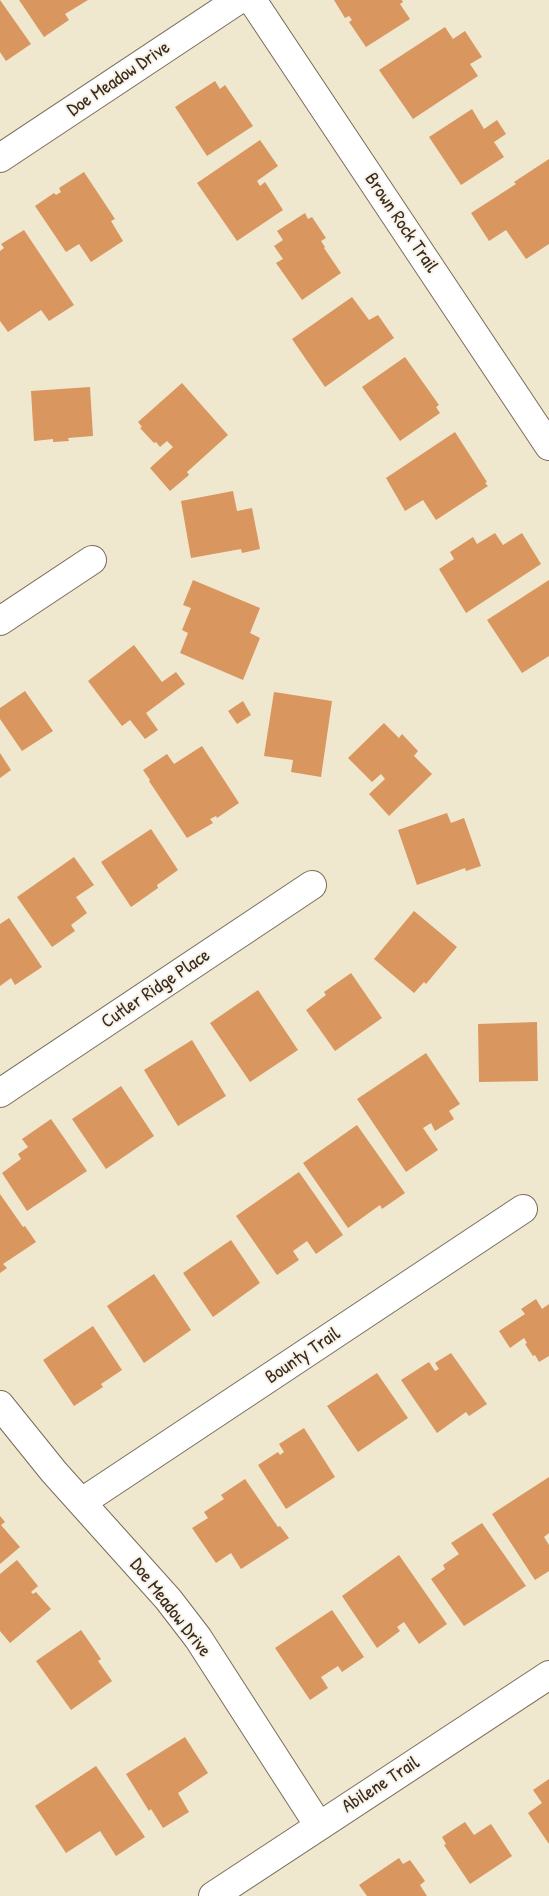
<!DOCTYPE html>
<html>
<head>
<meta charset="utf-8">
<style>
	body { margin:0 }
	canvas { display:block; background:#efe7ce }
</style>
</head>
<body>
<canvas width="549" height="1896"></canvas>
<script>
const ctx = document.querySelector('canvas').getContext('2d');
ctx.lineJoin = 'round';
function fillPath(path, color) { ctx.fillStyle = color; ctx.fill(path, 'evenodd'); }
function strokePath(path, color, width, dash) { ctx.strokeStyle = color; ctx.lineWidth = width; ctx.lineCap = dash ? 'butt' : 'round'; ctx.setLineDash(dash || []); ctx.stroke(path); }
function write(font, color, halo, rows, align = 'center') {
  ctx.font = font + ' "Patrick Hand",sans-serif'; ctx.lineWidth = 4; ctx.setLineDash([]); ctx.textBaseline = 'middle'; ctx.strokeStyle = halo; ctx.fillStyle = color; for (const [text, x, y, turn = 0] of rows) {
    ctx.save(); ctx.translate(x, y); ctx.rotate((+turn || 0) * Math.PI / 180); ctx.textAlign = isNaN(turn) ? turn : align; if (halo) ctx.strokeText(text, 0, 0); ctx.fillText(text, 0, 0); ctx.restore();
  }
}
fillPath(new Path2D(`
	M0,0L31,44L6,61L0,52Z
	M19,0H88L65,14L69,20L44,37Z
	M334,0H402L403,2L400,4L410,19L366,47L349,22L352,20L349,16L345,18Z
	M445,27L453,39L465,31L482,57L470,64L478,76L413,119L379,70Z
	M215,81L220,89L225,85L253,126L207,156L175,107Z
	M472,109L484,129L497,120L506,134L494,142L504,157L461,185L429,137Z
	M260,140L278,166L257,181L260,186L265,182L283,210L237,241L197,183Z
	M549,159V244L526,259L506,230L489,241L471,213L516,184L514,182Z
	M84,172L115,219L111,221L123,241L91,262L79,244L66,252L35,206L54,193L56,195L61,192L59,188Z
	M305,213L308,219L312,217L326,238L321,241L325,247L324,248L341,273L302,300L276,263L283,259L274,246L283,240L277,231Z
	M24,230L74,305L49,321L41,310L8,332L0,321V251L4,248L1,244Z
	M352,297L369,320L378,315L394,338L325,387L292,339Z
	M405,357L439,405L436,407L440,413L400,441L362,387Z
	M182,383L228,435L187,472L189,475L170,491L150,468L173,447L167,441L160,447L156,442L154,443L140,428L142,427L138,422Z
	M90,387L93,436L68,438L69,441L53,442V439L34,441L31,391Z
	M455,432L487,482L485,483L488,486L436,520L423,500L405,511L386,478Z
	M233,491L237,511L252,508L260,549L242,553L241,549L191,558L181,501Z
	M495,533L503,545L522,533L541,564L466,613L439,569L454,559L450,552L473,537L477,544Z
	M193,580L260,608L250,633L260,638L243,680L180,653L188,633L182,630L191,608L183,605Z
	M549,580V656L522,673L487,620Z
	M134,645L162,682L176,672L185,684L146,713L158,730L145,739L130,720L122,726L88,681Z
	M25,691L53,731L22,751L0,719V708Z
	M274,692L332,701L321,777L291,772L293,760L264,756Z
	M243,701L251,715L237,724L228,711Z
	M384,723L399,738L402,734L418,751L414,756L432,774L389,816L369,794L385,779L381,774L372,782L348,758Z
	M202,746L239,803L217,818L216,816L210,819L213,823L187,838L149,781L150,780L143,770L167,754L174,764Z
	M0,753L11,770L0,778Z
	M447,813L451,823L464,818L481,866L466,871L465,868L417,885L398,830Z
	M151,829L178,870L157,885L158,888L131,907L101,862Z
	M74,857L94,885L76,897L87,913L71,925L75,931L52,947L17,897Z
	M414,911L457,947L426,984L424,982L414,993L374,959Z
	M9,918L42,967L15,985L11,978L0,986V924Z
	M351,973L382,1018L335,1051L306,1010L326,995L324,992Z
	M258,990L298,1050L250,1082L210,1023Z
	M537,1022L538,1081L479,1082L478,1024Z
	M192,1040L226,1096L178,1126L144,1070Z
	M426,1053L460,1104L449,1111L454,1119L435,1131L431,1123L423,1128L438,1150L406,1172L357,1099Z
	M121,1086L154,1136L106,1169L72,1119Z
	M51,1119L87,1171L27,1211L2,1173L21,1159L18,1154L28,1147L22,1139Z
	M357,1125L405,1193L382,1209L380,1205L348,1228L303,1163Z
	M299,1172L343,1235L316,1254L307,1241L293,1251L299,1260L277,1275L236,1216Z
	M0,1194L23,1227L25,1226L36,1242L3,1264L7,1268L0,1273Z
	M231,1240L260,1283L213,1317L183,1273Z
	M154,1274L191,1330L144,1363L107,1306Z
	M536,1299L542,1309L549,1304V1356L539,1362L535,1355L533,1356L525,1344L527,1343L524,1338L510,1348L499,1331L525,1314L521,1309Z
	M93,1326L122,1370L101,1384L103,1387L74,1406L43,1360Z
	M451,1353L487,1404L469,1416L466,1412L437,1433L401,1380L429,1362L435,1371L439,1369L435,1363Z
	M377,1373L408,1418L358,1452L327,1406Z
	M304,1428L335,1477L286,1509L258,1465L278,1452L280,1455L284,1452L279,1444Z
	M549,1477V1533L544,1537L549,1545V1571L535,1580L492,1514Z
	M245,1479L278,1527L280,1526L289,1538L241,1569L231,1553L216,1563L192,1528L208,1518L204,1512L224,1499L221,1495Z
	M0,1516L5,1522L1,1525L20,1547L0,1564Z
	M482,1523L526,1586L464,1626L431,1579L445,1569L443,1565L459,1554L451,1543Z
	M399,1555L447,1624L419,1644L404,1622L397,1627L400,1631L377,1648L342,1596Z
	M17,1560L38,1586L31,1592L33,1594L36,1592L51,1609L10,1643L0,1631V1574Z
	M332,1610L364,1657L342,1672L338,1666L321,1677L328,1688L310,1700L275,1648Z
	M81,1630L101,1659L98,1661L112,1681L71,1710L36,1661Z
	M185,1737L208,1773L178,1793L189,1812L163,1828L151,1809L149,1811L126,1774Z
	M96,1766L145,1837L116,1856L100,1831L66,1853L35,1806Z
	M549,1779V1844L528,1813L542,1803L533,1790Z
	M465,1822L474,1835L491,1824L512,1856L470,1884L444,1845L446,1844L442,1837Z
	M399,1858L403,1864L410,1860L425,1881L420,1885L427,1896H367L359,1885Z`), '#d9965f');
const minor = new Path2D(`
	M252,0L549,446
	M0,158L238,0
	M0,621L92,560
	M0,1093L312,885
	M0,1405L54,1472L168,1599L198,1638L319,1826
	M82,1502L523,1209
	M213,1896L549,1675`);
strokePath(minor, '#7a6c5c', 30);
strokePath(minor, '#fff', 28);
write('19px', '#3b2a1e', '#f7f3e8', [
	["Doe Meadow Drive",119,79,-34],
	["Brown Rock Trail",401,223,56],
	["Cutler Ridge Place",156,989,-34],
	["Bounty Trail",303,1356,-34],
	["Doe Meadow Drive",170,1608,52],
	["Abilene Trail",381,1785,-33]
]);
</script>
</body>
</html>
